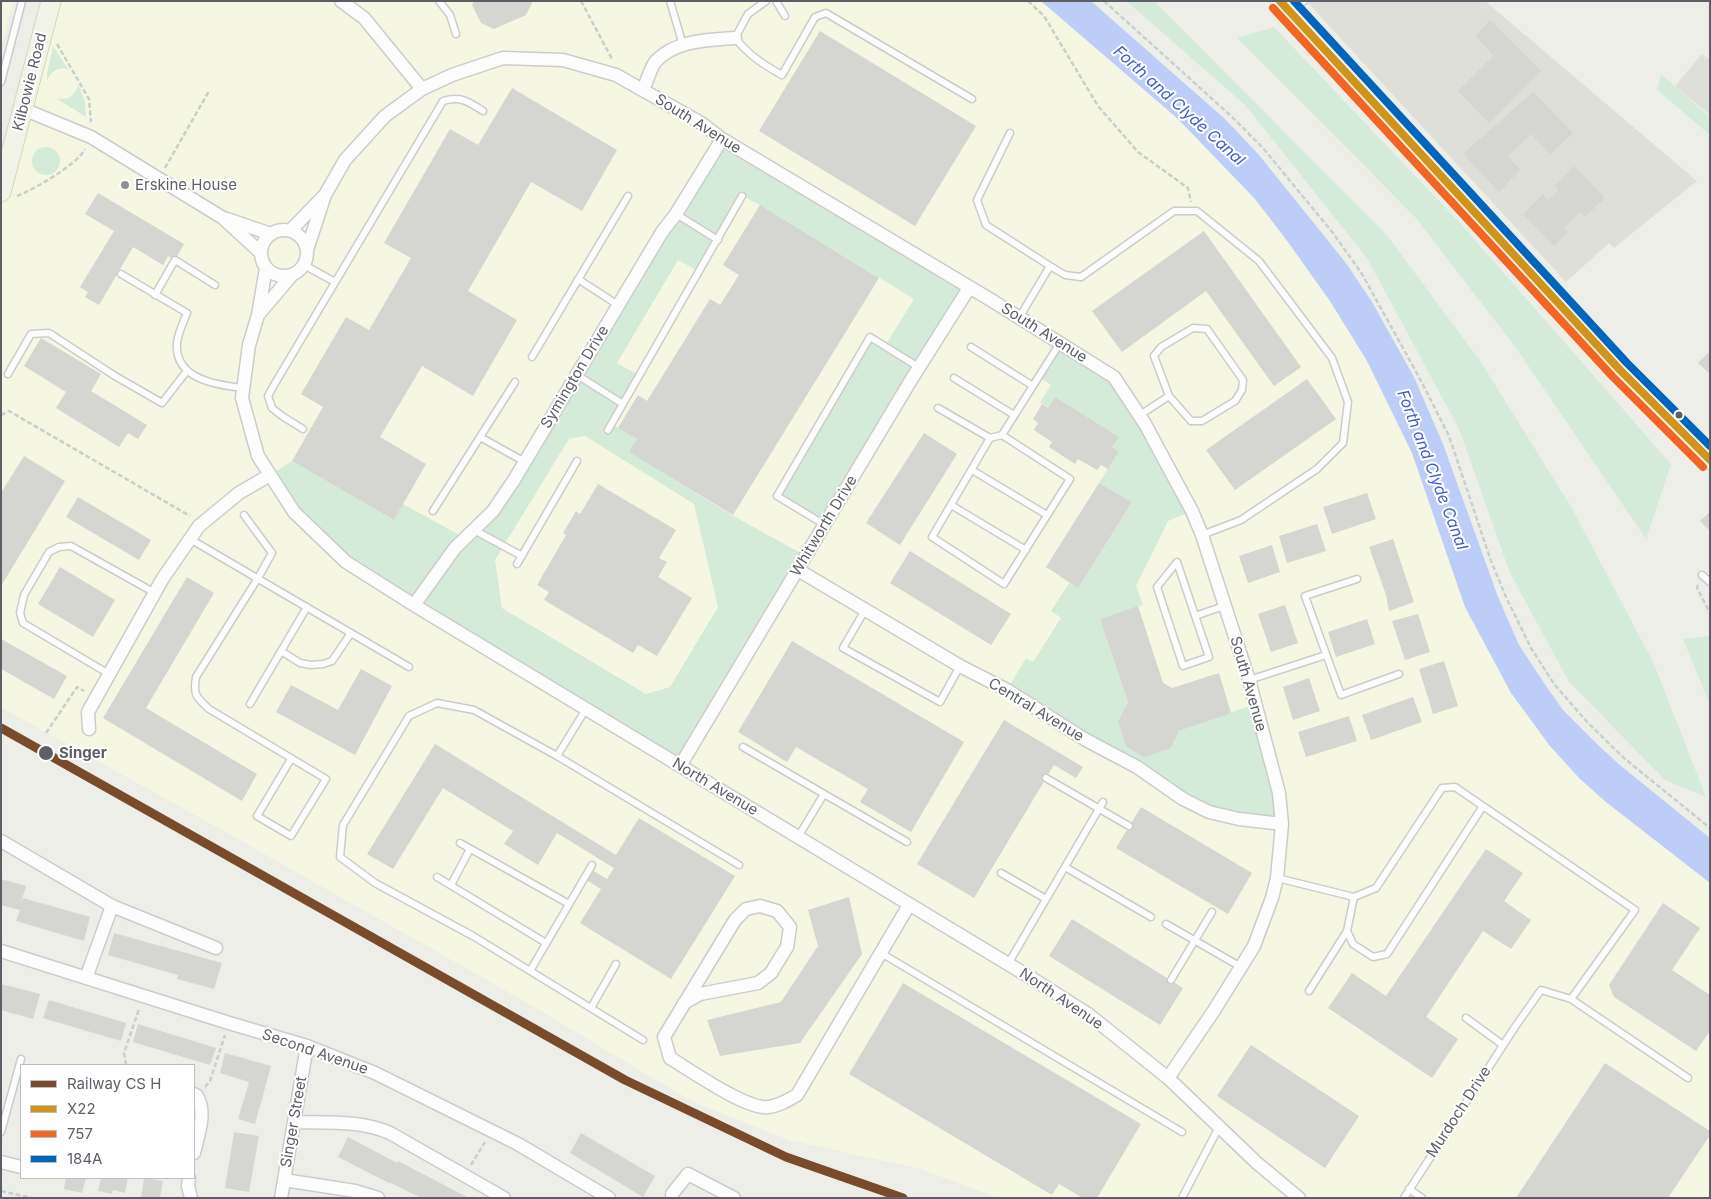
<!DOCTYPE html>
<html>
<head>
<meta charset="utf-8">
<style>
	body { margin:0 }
	#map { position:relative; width:1711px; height:1199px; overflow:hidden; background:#eeeee9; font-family:Inter,sans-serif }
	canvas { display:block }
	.frame { position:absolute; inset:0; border:2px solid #5d5f67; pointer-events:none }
	.legend { position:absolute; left:20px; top:1064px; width:175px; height:115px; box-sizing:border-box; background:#fff; border:1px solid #bebfc2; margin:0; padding:6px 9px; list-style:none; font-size:15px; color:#5d5f67 }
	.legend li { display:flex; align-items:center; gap:10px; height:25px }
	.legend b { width:25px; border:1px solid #bebfc2 }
</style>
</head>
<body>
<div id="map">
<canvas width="1711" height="1199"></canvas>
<div class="frame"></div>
<ul class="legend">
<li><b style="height:6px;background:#7a4b2a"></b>Railway CS H</li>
<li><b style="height:6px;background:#d0941a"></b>X22</li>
<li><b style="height:6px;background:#f26522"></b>757</li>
<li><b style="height:6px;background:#0065bd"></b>184A</li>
</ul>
</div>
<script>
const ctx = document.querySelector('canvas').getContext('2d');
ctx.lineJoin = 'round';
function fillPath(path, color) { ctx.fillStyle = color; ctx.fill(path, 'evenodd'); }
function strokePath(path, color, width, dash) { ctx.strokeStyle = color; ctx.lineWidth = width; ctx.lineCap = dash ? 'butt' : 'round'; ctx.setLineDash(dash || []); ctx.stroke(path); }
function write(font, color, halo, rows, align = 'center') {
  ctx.font = font + ' Inter,sans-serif'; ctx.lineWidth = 4; ctx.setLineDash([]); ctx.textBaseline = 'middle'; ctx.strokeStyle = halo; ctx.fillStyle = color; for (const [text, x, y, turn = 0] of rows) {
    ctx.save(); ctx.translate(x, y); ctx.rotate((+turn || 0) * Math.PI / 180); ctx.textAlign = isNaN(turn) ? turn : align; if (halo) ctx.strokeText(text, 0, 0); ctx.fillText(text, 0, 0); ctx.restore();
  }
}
fillPath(new Path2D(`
	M1,1H13L1,47Z
	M51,1H1041L1178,119L1255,199L1285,238L1330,301L1367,361L1412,453L1426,493L1533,721L1550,746L1580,779L1606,802L1710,883V1198H998L921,1169L789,1140L692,1101L517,997L222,830L1,707V192Z`), '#f6f7e2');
fillPath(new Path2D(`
	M1306,1H1485L1697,181L1614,248L1609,243L1566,282Z
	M1702,54L1710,60V115L1675,86Z`), '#dfdfda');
fillPath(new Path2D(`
	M1126,1H1154L1386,234L1481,362L1573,510L1654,664L1706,797L1665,780L1569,682L1510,573L1459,429L1367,258L1245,105Z
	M1274,27L1462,225L1671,464L1646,539L1516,348L1415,217L1237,38Z
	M53,46L69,70C59,66 51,71 47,81V74Z
	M1661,74L1710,117V135L1657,90Z
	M78,84L85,101L86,117L56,98C67,101 76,96 78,84Z
	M722,139L969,288L825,525L777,496L870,337L885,346L914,299L760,205L743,196L700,272L678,260L617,363L640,376L612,424L637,439L630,452L730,514L806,556L680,766L346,562L270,475L292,461L394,520L403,504L465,538L493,511ZM585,436L694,504L718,607L670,687L646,694L502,608L495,560L569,439Z
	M32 161a14 14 0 1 1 28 0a14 14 0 1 1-28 0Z
	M1060,343L1114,377L1192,511L1168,521L1136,586L1143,605L1100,619L1128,702L1118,721L1144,756L1171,748L1179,731L1255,704L1282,824L1209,812L1007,690L1026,658L1033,662L1061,618L1051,611L1069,583L1078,588L1132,502L1099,483L1119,451L1112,447L1119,437L1055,397L1048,408L1040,402L1051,385L1038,377Z
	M1710,636V705L1683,639Z`), '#d5ebd9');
fillPath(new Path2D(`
	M1041,1H1091L1225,119L1259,155L1346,263L1372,302L1414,377L1443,444L1498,597L1519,645L1548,689L1563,710L1598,745L1621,766L1710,838V883L1606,802L1580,779L1550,746L1511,693L1465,607L1412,453L1367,361L1330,301L1285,238L1255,199L1178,119Z`), '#bccef8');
fillPath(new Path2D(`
	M474,1H533L526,15L494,29L481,23L472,5Z
	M1490,20L1541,71L1489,123L1458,91L1493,56L1476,36Z
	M820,31L976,126L915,226L759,131Z
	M512,88L617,150L582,211L531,182L468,291L517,320L473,396L422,366L380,437L426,464L394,520L292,461L323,407L301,394L346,317L369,330L411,258L384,243L450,129L478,145Z
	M1533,92L1573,133L1550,154L1531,134L1508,156L1520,170L1499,192L1463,154Z
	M1574,166L1605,198L1585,217L1580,212L1564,227L1568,232L1554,246L1523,214L1543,194L1548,200L1559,190L1555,186Z
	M98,193L184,244L175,260L168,256L163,265L133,247L99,305L85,297L88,292L80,287L114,231L85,214Z
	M760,205L879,278L733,515L629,452L637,439L618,428L638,395L647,401L710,299L720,305L739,275L723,265Z
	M1204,231L1301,367L1274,386L1206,291L1122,352L1092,311Z
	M41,338L101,374L91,391L147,425L138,439L128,433L119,447L56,408L66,392L24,366Z
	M1710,351V374L1698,363Z
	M1307,379L1336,419L1235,490L1206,450Z
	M1055,397L1119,437L1112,447L1119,451L1108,469L1101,465L1097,470L1078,459L1075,464L1049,447L1052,442L1034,430L1038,423L1033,419L1042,404L1048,408Z
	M924,433L957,454L900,545L866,523Z
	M24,456L65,481L1,586V493Z
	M1099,483L1132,502L1078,588L1046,567Z
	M598,484L676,530L659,558L667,562L658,577L692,598L657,656L638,645L633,653L544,600L549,592L537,585L566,535L563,533L576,511L580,514Z
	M1367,493L1376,519L1332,534L1323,507Z
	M78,497L151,540L139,560L66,517Z
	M1710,512V531L1700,521Z
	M1317,524L1326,551L1287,563L1279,536Z
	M1393,539L1414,602L1389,611L1386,595L1369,547Z
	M1272,545L1280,572L1248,583L1239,556Z
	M910,551L1011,614L991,645L890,583Z
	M60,567L115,600L93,637L38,604Z
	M187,577L214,593L146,708L257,774L242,801L103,718Z
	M1285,605L1298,643L1271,652L1258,614Z
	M1138,606L1163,683L1172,688L1219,673L1231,713L1179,731L1171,748L1144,757L1126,746L1118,721L1128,702L1100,619Z
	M1418,614L1430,652L1405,660L1392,621Z
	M1367,619L1375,644L1336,657L1328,632Z
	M1,639L67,676L54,699L1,669Z
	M792,641L964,742L911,832L860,802L868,789L796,747L787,762L738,732Z
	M1444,661L1458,706L1433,714L1419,669Z
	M361,669L392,686L355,755L276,712L291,685L338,710Z
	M1309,678L1320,711L1293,720L1283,687Z
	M1413,697L1422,722L1371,740L1362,715Z
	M1349,716L1357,741L1306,757L1298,732Z
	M1004,720L1083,767L1076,778L1054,765L974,898L917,864Z
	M435,744L616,855L639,818L735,876L671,979L580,923L601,889L583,878L589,868L607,879L614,868L557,833L538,865L504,844L513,831L443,788L393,869L367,854Z
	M1141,807L1252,873L1228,914L1116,848Z
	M1486,849L1523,873L1504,901L1531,920L1511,949L1483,931L1426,1017L1458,1039L1432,1078L1328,1008L1352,973L1386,996Z
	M1,879L26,886L20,906L23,898L90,917L84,941L16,921L20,910L1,905Z
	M849,897L862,954L800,1043L720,1056L707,1020L781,1002L818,946L808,910Z
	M1663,903L1700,928L1672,970L1710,995V1031L1696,1051L1614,997L1609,985Z
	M1072,919L1183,988L1160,1025L1049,956Z
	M114,933L222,963L214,989L177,979L178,975L108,955Z
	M903,983L1141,1124L1097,1198H1083L1059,1184L1052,1195L849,1074Z
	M1,984L40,994L33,1019L1,1010Z
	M49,1000L126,1023L121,1041L43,1018Z
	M138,1024L216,1048L210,1065L133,1042Z
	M1251,1045L1359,1116L1325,1168L1217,1096Z
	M225,1053L271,1066L255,1124L238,1119L249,1082L220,1073Z
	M1605,1063L1710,1131V1135L1668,1198H1516Z
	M234,1132L259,1136L249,1192L225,1188Z
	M581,1133L655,1176L643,1197L570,1153Z
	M348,1137L397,1163L398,1161L469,1198H421L389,1182V1183L338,1157Z
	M66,1178H86L82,1193L64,1189Z
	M101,1178H128L125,1193L113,1190L112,1194L98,1191Z
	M144,1178L163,1181L160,1198H141Z`), '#d5d5d1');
const lane = new Path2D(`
	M439,1L450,15L456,34
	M670,1L683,45
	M766,1L748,14L735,38C749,55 762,64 782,75L815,17L826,13L972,99
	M776,1L785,16
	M1291,12L1304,1
	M1,82L22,1
	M1010,133L977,200L986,225L1050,266
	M676,214L718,240
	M304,265L335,282
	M121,274L187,313C183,323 178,333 177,343C174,379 216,385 243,388
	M578,279L618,305
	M155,295L175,260L215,285
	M1019,318L1050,266L1065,275L1081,277L1174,211H1197L1259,261L1332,358L1348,402L1343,443L1317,469L1241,520L1202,535
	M971,347L1033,386
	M532,357L628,196
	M8,374L31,334L49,333L115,376L162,403L186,372
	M577,375L623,404
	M954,378L1014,415
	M938,408L990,438
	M1140,415L1169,396L1154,356L1161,347L1193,328L1207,329L1243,380L1242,390L1235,401L1202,421H1191L1169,396
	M303,429L282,416L272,408L268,396L274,385L443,101C460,96 468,101 483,111
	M608,430L742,196
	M1002,435L990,438L932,537L1004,584L1070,479L1002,435L1060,343
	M480,437L525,462
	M972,470L1047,515
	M951,505L1026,550
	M433,511L515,382
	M244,515L272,553L258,578L196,677C193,695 196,697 209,709L326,779L291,836L257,816L291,759
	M825,525L777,496L870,337L920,368
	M474,530L522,556
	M190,539L409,667
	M1177,562L1209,657L1183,666L1157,587Z
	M517,564L577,461
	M1702,575L1710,582
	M1357,579L1305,596L1341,695L1399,674
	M865,610L843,648L940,702L960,666
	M1195,616L1224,606
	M281,651L300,663L311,665L323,664L332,661L351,633
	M109,674L23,623L20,613L24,595L49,552L59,547L71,546L155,593
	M1249,680L1326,655
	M250,704L307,607
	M586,709L557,756L474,710L437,703L409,716L343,825L340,857L375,883L473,936L643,1040
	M743,747L907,842
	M557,756L739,865
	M1046,778L1129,826
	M798,837L824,794
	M460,843L569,904
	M1065,867L1151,917
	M1001,873L1046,899
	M437,877L546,943
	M1277,878L1354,897L1376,888L1442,788L1455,787L1635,910L1571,999
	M451,885L470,849
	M1354,897L1347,931L1353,944L1373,957L1387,954L1483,806
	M1166,924L1241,967
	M881,953L1182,1132
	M1008,964L1103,802
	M530,971L592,865
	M1171,980L1212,912
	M1309,991L1347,931
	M591,1008L616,964
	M1466,1018L1503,1045
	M1,1132L21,1059
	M1409,1189L1422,1198
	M1182,1198L1219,1127
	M1404,1198L1515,1027L1541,990L1571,999L1688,1078`);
const street = new Path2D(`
	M341,1L364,18L422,89
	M643,90C647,82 650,68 656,61C676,40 708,40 735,38
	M23,109L91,137L223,218L261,253
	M227,219L271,234
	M261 253a23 23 0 1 1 46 0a23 23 0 1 1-46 0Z
	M290,231L323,197
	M307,250L325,195L345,160L385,116L422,89L452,75L503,58L563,60L616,75L701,123L722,139L991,300L1114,377L1145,424L1192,511L1202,535L1249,680L1279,793L1282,824L1277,878L1272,898L1254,946L1213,1012L1168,1078
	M266,268L258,315L249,345L242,398L258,456L294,512L346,562L414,605L1033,979L1088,1014L1168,1078L1257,1163L1299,1198
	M258,315L292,275
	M798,570L960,666L1007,690L1086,740L1137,767L1183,799L1209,812L1239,819L1282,824
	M414,605L455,548L493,511L514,480L662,232L676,214L722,139
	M89,729L88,712L163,578L199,526L239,493L270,475
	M680,766L911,380L969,288
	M1,841L112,906L86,978
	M112,906L216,948
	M1,951L229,1023L307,1046L375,1073L518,1144L609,1198
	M684,1003L700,994L758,983L771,973L787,947L790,927L777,911L760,906L746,909L735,920L664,1037L670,1058C690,1070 747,1110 768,1107C779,1106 788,1100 797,1095L909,905
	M194,1094L197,1096C207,1113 198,1135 194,1153
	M294,1122C326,1123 360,1120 390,1133L504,1198
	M1,1162L21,1167
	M189,1178L188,1186L191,1198
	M284,1180L355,1191L378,1198
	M672,1194L688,1174L734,1198
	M281,1198L307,1046`);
const primary = new Path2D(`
	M1280,1L1620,370L1710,460
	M1,192L51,1`);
strokePath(lane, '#ccc', 9);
strokePath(street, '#ccc', 15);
strokePath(primary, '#d7d7b5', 21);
strokePath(new Path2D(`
	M581,1L612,59
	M1028,1L1044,16L1098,106L1138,152L1188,188L1191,202
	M1104,1L1231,116L1263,148L1333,233L1362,274L1419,377L1449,436L1491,561L1506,597L1531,648L1554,684L1588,723L1625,759L1710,828
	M57,44L89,99L91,122
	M165,168L209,91
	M17,196C33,190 78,164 85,149
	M1,415L9,411L190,516
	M1698,585L1697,588L1710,613
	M46,733L77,687L84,691
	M126,1065L124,1053L139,1009
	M205,1087L210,1081L225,1035
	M471,1165L485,1142
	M1,1191L32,1198`), '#c9cfcc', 2.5, [5, 2.5]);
strokePath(lane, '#fcfcfc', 6);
strokePath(street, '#fcfcfc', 12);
strokePath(primary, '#f2f3e9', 19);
strokePath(new Path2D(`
	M1280,1L1620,370L1710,460`), '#d0941a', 8);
strokePath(new Path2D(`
	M1273,8L1613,377L1703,467`), '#f26522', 8);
strokePath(new Path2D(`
	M1294,1L1627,363L1710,446`), '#0065bd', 8);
strokePath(new Path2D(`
	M1,728L625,1080L786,1157L903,1198`), '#7a4b2a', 9);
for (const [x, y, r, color] of [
	[125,185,5,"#909194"],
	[1679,415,4.5,"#5d5f67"],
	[46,753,8,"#5d5f67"]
]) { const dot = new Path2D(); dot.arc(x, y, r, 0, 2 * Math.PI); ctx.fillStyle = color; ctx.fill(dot); strokePath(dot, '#fff', 2); }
write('15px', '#5d5f67', '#fff', [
	["Kilbowie Road",30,82,-76],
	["South Avenue",698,124,32],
	["South Avenue",1044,333,32],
	["Symington Drive",575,377,-59],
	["Whitworth Drive",824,526,-59],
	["South Avenue",1248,684,74],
	["Central Avenue",1036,710,31],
	["North Avenue",715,787,31],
	["North Avenue",1061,999,34],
	["Second Avenue",315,1052,19],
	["Murdoch Drive",1459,1112,-57],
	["Singer Street",294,1122,-80]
]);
write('15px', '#5d5f67', '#fff', [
	["Erskine House",135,185]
], 'left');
write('bold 15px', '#5d5f67', '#fff', [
	["Singer",59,753]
], 'left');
write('italic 16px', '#405dcc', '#fff', [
	["Forth and Clyde Canal",1179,106,42],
	["Forth and Clyde Canal",1432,470,69]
]);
</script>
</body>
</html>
